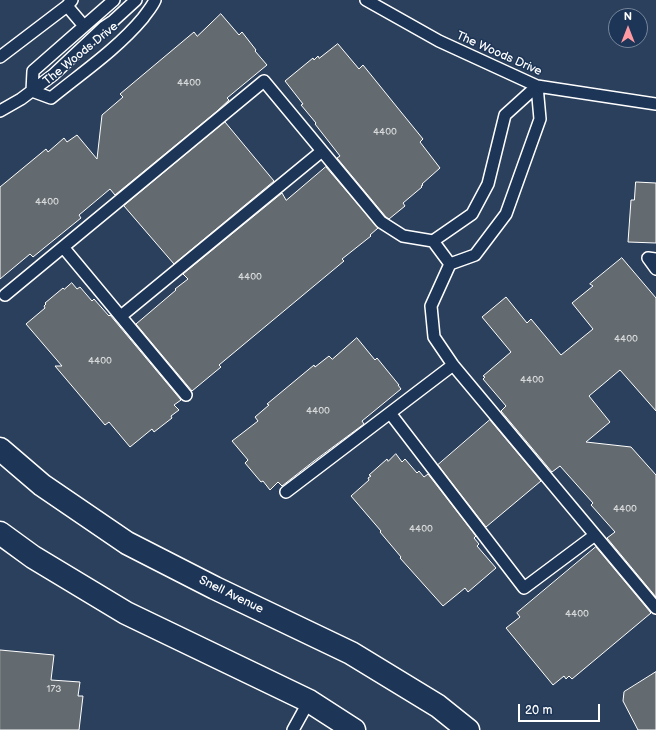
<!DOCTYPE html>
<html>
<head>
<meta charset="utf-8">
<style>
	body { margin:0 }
	#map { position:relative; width:656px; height:730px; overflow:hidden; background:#2b405c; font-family:"Balsamiq Sans",sans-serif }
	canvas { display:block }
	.north { position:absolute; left:608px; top:8px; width:40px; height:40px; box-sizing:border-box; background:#1d3557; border:1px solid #77869a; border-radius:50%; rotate:0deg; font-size:11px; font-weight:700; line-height:16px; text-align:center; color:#fff }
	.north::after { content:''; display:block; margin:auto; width:14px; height:18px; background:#ff9aa2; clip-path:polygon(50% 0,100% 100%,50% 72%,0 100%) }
	.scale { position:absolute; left:518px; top:704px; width:82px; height:18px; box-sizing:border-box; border:2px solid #fff; border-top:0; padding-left:5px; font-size:12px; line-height:14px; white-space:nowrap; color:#fff; -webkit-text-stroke:3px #1d3557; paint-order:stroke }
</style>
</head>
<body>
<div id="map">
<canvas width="656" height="730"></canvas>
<div class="north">N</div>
<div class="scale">20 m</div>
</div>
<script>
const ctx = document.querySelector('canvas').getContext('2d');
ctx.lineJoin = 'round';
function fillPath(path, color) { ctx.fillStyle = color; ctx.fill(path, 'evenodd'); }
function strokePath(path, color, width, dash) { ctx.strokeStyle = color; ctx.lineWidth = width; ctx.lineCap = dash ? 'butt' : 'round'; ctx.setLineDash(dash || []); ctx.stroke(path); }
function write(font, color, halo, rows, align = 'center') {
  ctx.font = font + ' "Balsamiq Sans",sans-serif'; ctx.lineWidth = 3; ctx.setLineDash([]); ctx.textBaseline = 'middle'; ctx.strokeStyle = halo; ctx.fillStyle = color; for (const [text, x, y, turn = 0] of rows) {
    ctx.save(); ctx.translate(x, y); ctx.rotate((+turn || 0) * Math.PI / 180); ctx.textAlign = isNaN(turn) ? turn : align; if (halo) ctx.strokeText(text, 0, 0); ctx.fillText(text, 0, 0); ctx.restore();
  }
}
const building = new Path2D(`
	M221,14L239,35L242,32L256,50L255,51L267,65L227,98L229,100L216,112L115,195L110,189L79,215L81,218L44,248L33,257L30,254L0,279V187L46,149L48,152L64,138L67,142L77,135L97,159L102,115L123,97L120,94L194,32L197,36Z
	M338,44L359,69L363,65L401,112L423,139L420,142L440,168L422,184L423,185L421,186L422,187L403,203L405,206L389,219L386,217L337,158L340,156L315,124L316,123L301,105L303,104L285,81L313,58L314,60L318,56L319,58Z
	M225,122L274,181L174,264L124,206Z
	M326,167L378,228L370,235L371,236L342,259L344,261L219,365L221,367L192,391L136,324L176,290L175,289L188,279L183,274L282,193L286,200Z
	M636,182L656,183V243L628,242L631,200H634Z
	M622,258L656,298V411L620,370L589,396L610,422L586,442L631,447L656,475V597L607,538L615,532L591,505L593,503L560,466L552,472L501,411L506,406L483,379L485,377L483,376L511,352L482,317L506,297L527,323L531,319L561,355L593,329L572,303L593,286L590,284Z
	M72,283L77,289L80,287L92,301L94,299L109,316L110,315L181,400L174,405L179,410L171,416L172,418L154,432L152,429L130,447L109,422L105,425L55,366H62L26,324L45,308L44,306L46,304L45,303L63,288L64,289Z
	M357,338L375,360L377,358L399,385H398L401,389L362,421L364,424L314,461L282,486L278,482L270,490L263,481L261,482L245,463L248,460L232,441L258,421L255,417L269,405L267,404L314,365L315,367L329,356L332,359Z
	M490,420L541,481L486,527L438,465Z
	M396,454L402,462L405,459L417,473L419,471L424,477L428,474L476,536L474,538L479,544L477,546L496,568L468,592L465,588L443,606L400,558L401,557L380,532L381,531L351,496L369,480L368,478L371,476L369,475L387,459L388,461Z
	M596,547L651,613L572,679L569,676L566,679L564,676L553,685L506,628L520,617L517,613Z
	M0,650L54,655L51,680L80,682L78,696H83L79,730H0Z
	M656,672V730H638L623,701L624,692Z`);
fillPath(building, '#646b70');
strokePath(building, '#fff', 1);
const lane = new Path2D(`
	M114,0L33,71L32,91L51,98C83,72 117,49 143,18C147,12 152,7 155,0
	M366,0L439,41L537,86L656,104
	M67,6L84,26
	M0,57L67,6L72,0
	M537,86L540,119L506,214L475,255L450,264L431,306L434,337L453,365L656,608
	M0,111L21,99L53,75L104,27L113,21L136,0
	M433,241L472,214L488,184L505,115L537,86
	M63,247L186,395
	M656,259L648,258L656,269
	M5,295L264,81L381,222L403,236L433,241L450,264
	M121,316L322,151
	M390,413L524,588L595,535
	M286,492L453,365
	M293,730L309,701`);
const secondary = new Path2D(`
	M0,449L42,485L127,543L215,588L351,653L438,706L468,730
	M0,533L33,557L126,613L309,701L354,730`);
strokePath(lane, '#fff', 14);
strokePath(secondary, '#fff', 25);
strokePath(lane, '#1d3557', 11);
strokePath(secondary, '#1d3557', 22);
write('10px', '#d8dadb', null, [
	["4400",189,83],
	["4400",385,132],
	["4400",47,202],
	["4400",250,277],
	["4400",626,339],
	["4400",100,361],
	["4400",532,380],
	["4400",318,411],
	["4400",625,509],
	["4400",421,529],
	["4400",577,614],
	["173",54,689]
]);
write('12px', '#fff', '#1d3557', [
	["The Woods Drive",81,54,-39],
	["The Woods Drive",499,54,24],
	["Snell Avenue",231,595,26]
]);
</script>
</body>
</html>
